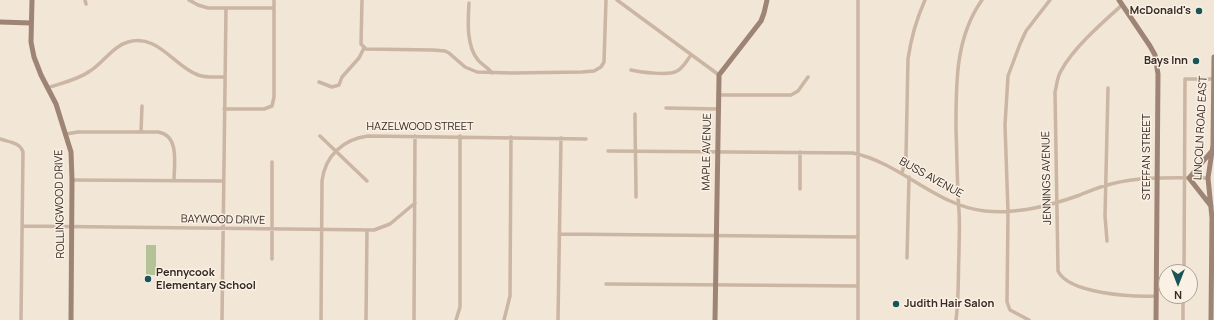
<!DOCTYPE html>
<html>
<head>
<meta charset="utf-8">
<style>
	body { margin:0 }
	#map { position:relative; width:1214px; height:320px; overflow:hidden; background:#f2e6d7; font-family:Manrope,sans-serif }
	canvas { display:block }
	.north { position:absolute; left:1158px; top:264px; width:40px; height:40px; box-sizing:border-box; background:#faf0e3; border:1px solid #aba197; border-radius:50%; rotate:180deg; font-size:11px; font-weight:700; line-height:16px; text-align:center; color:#352a25 }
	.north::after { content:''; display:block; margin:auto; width:14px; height:18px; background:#195458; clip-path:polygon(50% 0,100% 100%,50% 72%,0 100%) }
</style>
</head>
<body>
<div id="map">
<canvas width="1214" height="320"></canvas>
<div class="north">N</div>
</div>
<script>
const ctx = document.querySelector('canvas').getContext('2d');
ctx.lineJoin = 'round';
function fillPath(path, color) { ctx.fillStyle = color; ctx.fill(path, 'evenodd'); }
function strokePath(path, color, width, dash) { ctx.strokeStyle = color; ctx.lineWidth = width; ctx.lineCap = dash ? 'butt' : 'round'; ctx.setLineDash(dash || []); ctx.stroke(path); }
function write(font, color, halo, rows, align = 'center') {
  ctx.font = font + ' Manrope,sans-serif'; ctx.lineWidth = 3; ctx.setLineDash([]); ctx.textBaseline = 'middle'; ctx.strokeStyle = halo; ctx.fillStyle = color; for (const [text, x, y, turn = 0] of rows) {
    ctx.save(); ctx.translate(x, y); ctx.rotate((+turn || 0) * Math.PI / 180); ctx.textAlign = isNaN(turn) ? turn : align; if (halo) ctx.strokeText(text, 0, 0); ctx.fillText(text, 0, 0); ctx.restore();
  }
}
fillPath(new Path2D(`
	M146,245H156V275H146Z`), '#b3c297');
strokePath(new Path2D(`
	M85,0L86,4
	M189,0L198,5L208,8H274
	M362,0L361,44L366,49L433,50L445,51L449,53L465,67L477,72L512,73L582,72L594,71L601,67L604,62L606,0
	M617,0L719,75
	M469,3C468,20 466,46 478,60C482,65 488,67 492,73
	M1122,5C1103,22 1073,48 1061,71C1057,77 1057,85 1055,92L1058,271C1069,294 1133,297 1156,296
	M631,70C640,72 669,76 677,71C683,68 687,60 691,55
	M319,82L332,87L339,85L342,77L359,58L364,48
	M47,88C61,83 78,80 90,71C103,63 113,46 128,42C157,33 174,66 198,75C206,78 216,77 225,77
	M718,95H791L798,91L808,77
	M666,108L718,109
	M224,109H264L272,106L274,97V0
	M635,114C635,142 636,169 636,197
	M141,132L142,106
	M66,134L78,132H158C180,135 174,165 174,181
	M320,136L367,181
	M0,139C8,142 20,142 23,152L21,320
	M608,151L853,153C901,163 936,206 985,211C1018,214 1049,206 1080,195C1090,191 1101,186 1111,184C1143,176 1175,178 1208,178
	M902,173L906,157L908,59C911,38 916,20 925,0
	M72,180L223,181
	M800,189V152
	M22,226L374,230L390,224L415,203
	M559,234L858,237
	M1107,241L1105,216L1108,88
	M907,258L909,177
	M272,259V162
	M1184,272L1185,79H1214
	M606,284L858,286
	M222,320L226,8
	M321,320L322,181C325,156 343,139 368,136L586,139
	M366,320L367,230
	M414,320L415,136
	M456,320L460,307V136
	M504,320L510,296L511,137
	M558,320L561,138
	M858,320V0
	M956,320C959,298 958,275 959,253C959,239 960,225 959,211C957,183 957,156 956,129C956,84 955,38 982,0
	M1029,320L1010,310L1007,302L1008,212L1005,125L1008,76L1020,44L1026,31L1050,0
	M1183,320V296`), '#cbb5a3', 3.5);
strokePath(new Path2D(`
	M32,0L31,42L34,57L41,75L56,104L71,152L72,180L71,320
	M1119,0L1150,46L1155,55L1158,74L1156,320
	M0,22L31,23
	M1211,206L1189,178L1211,152
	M715,320L719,78V75L761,21L764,13L767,0
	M1211,320L1212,218L1208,178L1213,145L1214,57`), '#9e8474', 5);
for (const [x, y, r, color] of [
	[1199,11,4,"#195458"],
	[1196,61,4,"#195458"],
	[148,279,4,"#195458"],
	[896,304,4,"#195458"]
]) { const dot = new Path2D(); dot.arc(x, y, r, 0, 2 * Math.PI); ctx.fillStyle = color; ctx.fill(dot); strokePath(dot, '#faf0e3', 1.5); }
write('bold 11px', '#352a25', '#faf0e3', [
	["McDonald's",1191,11],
	["Bays Inn",1188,61],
	["Pennycook",156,273,"left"],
	["Elementary School",156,286,"left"],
	["Judith Hair Salon",904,304,"left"]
], 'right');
write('11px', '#352a25', '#faf0e3', [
	["HAZELWOOD STREET",420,127],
	["LINCOLN ROAD EAST",1201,128,-87],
	["MAPLE AVENUE",707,152,-89],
	["STEFFAN STREET",1147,157,-90],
	["BUSS AVENUE",931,178,29],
	["JENNINGS AVENUE",1047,178,-91],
	["ROLLINGWOOD DRIVE",60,204,-91],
	["BAYWOOD DRIVE",223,220,1]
]);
</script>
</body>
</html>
